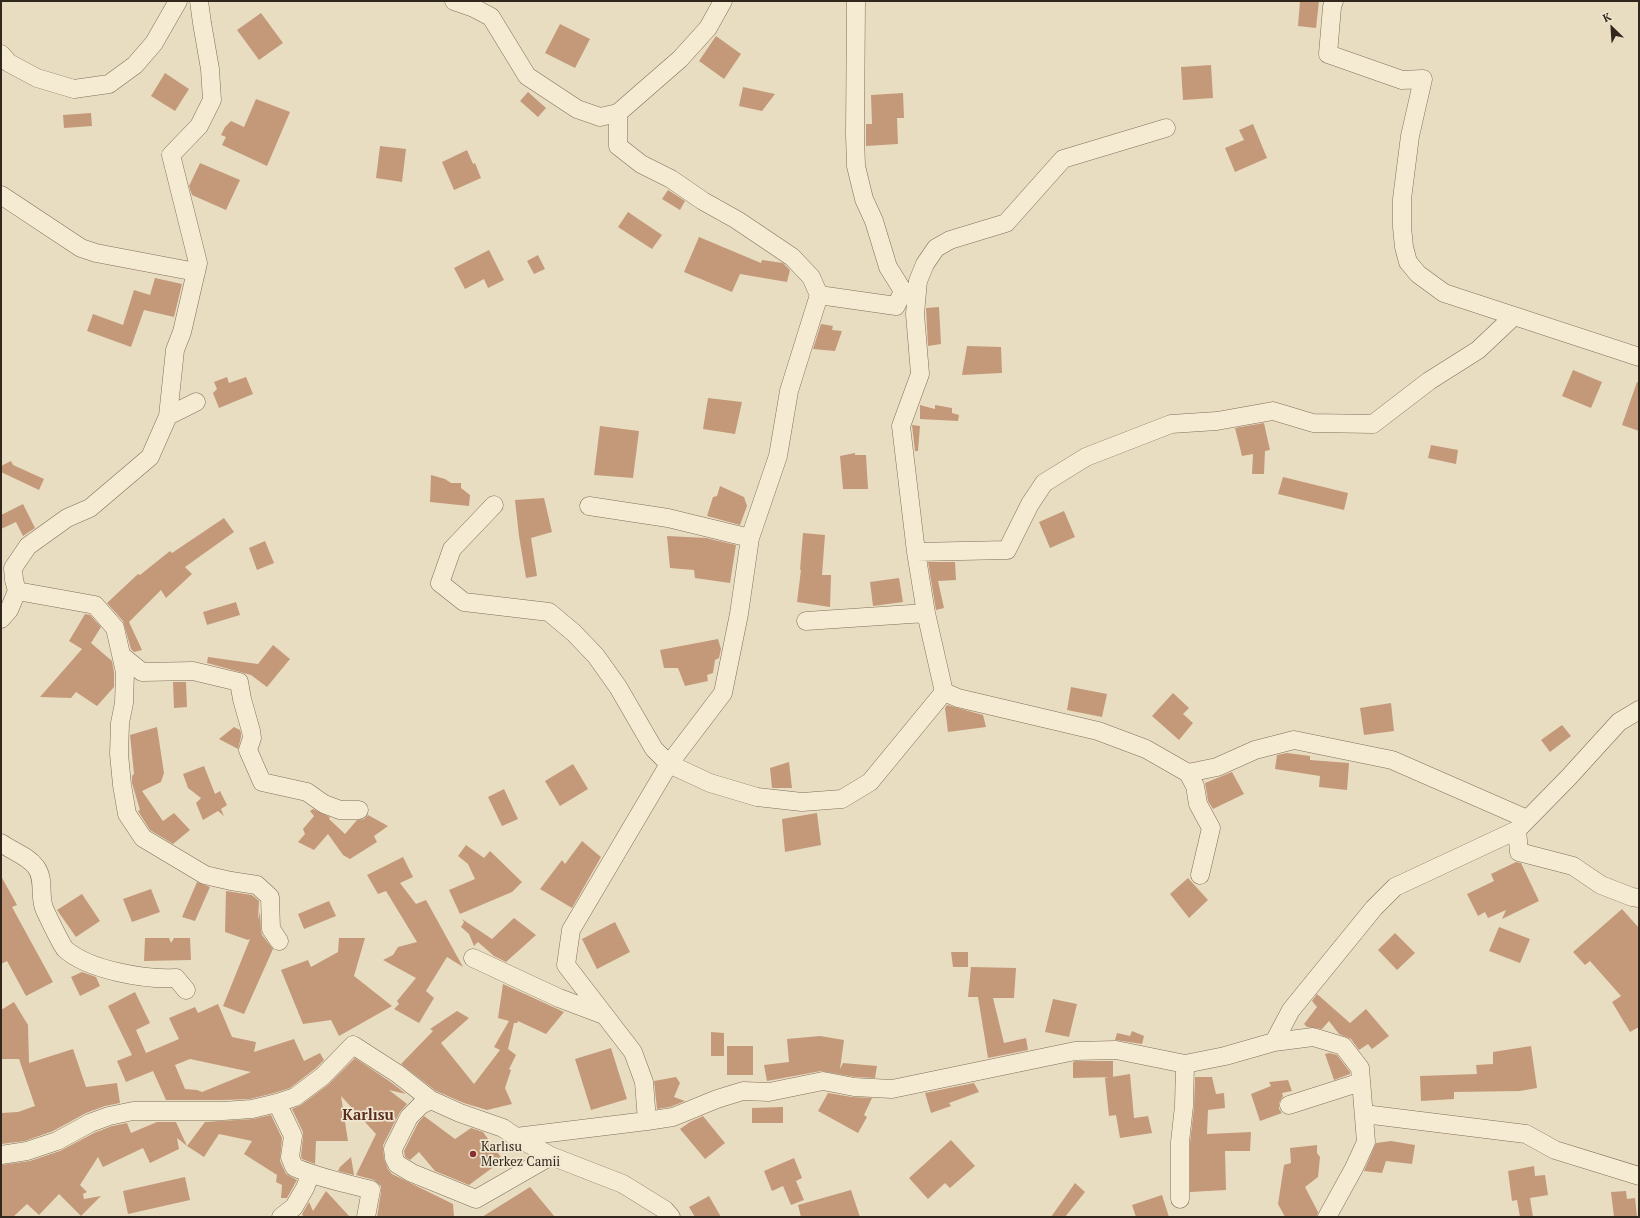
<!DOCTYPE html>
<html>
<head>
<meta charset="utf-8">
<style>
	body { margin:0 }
	#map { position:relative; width:1640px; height:1218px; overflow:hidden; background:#e9ddc1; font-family:"PT Serif",serif }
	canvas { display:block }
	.frame { position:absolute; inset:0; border:2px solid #31271d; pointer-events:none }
	.north { position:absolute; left:1592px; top:8px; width:40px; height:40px; -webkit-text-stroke:3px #f1e7d0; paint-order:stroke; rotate:335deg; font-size:11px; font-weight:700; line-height:16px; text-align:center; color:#31271d }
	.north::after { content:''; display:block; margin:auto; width:14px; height:18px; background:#31271d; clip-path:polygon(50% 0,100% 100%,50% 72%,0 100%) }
</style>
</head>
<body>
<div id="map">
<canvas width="1640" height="1218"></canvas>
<div class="frame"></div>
<div class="north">K</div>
</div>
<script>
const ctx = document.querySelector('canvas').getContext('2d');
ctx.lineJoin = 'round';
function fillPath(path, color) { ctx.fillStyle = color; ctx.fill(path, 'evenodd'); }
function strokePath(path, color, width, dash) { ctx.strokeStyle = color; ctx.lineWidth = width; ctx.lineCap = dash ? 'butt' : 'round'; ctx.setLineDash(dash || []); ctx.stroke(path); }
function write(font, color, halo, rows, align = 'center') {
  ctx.font = font + ' "PT Serif",serif'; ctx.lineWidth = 3.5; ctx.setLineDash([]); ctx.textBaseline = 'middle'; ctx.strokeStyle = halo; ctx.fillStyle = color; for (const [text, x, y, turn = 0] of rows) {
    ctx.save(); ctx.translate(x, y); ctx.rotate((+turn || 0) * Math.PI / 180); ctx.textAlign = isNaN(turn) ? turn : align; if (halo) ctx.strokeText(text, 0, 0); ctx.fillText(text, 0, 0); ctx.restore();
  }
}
fillPath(new Path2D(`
	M1300,1H1319L1316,28L1298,26Z
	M261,13L283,43L259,60L237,30Z
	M560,24L590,39L575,68L545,53Z
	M716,36L741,54L724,79L699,61Z
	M1211,65L1213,98L1183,100L1181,67Z
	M165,73L189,89L175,111L151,96Z
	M743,87L775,94L762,111L739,106Z
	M528,92L546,108L538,117L520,101Z
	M903,93L904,118H897L898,144L866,146V124H872L871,95Z
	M256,99L290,112L267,166L222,145L226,137L221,135L225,127L231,121L244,127Z
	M91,113L92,126L64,128L63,115Z
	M1253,124L1267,158L1235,172L1225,148L1244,140L1239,130Z
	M380,146L406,149L402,182L376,178Z
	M467,150L473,164L475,163L481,178L454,190L442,162Z
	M200,163L240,180L226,210L192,195L189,186Z
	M668,190L685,201L680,210L662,199Z
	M628,212L662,235L652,249L618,227Z
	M699,237L761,263L762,260L783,263L790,270L787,282L740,274L732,292L684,272Z
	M489,250L504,280L488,288L484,279L465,289L454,268Z
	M538,255L545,269L534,274L527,261Z
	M155,278L182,284L174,317L144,310L131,347L87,331L93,314L123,325L134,290L150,295Z
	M939,307L941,344L928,346L926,308Z
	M821,324L833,326L832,330L842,331L835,351L813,349Z
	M967,346L1001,347L1002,373L962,375Z
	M1573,370L1602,382L1591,408L1562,396Z
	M227,377L229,383L246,377L253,394L219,408L213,393L217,389L214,382Z
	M1637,382L1639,383V431L1622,425Z
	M708,398L742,402L735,434L703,429Z
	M920,405L935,409V405L952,408V413L959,415L958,421L920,419Z
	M1264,423L1270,450L1265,451L1264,474H1252L1253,454L1242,456L1235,428Z
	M912,425L920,426L918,451H915Z
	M600,426L639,431L633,478L594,475Z
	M1431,445L1458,450L1456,464L1428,458Z
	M855,453V455H866L868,489H843L840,456Z
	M11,461L13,465L44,479L39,490L1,472V466Z
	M431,475L445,479L451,483H461V488L470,495L469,506L430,502Z
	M1283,477L1348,493L1344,510L1278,494Z
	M720,486L744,497L747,506L740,525L707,516L713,497L717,496Z
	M544,498L552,532L531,538L537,576L526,578L519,536L515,500Z
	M23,504L35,528L23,536L16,522L1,529V515Z
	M1064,511L1075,537L1050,548L1039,522Z
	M224,518L234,532L185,567L192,574L166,598L161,590L129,622L142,650L134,652L131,649L123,621L107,603L138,574L140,575L170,551L172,553Z
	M803,533L825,535L822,575H831L830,607L797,602L801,570H800Z
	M667,536L706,538L736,545L730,583L695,578L694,570L670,568Z
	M265,541L274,563L257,570L249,548Z
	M928,562H955L956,580L938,581L944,608L936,610Z
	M899,578L903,602L873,606L870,582Z
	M236,602L240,615L207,625L203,612Z
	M85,614L90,615L101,627L91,643L112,661L114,672V687L97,706L76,692L71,698L40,697L82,649L69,641Z
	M718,639L721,649L719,658L715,660L713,673L707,675L708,681L685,686L678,668H664L660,650Z
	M273,645L290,659L267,687L251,675L207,663L208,657L258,664Z
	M173,682H186L187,707L174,708Z
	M1071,687L1107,694L1102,717L1067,710Z
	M1173,693L1189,708L1183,714L1193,723L1179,740L1152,716Z
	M1391,703L1394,731L1364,735L1360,708Z
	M947,705L983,715L986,727L948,732L945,708Z
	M1562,725L1571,736L1550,752L1541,740Z
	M157,727L164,773L161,782L142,791L163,821L174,813L190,830L173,844L150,830L138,811L140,810L132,783V776L134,774L130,735Z
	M234,727L240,730L241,733V737L238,749L219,739Z
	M1287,753L1310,756V760L1349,763L1347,790L1319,787L1320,776L1275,769L1277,755Z
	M789,762L792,788H772L770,768Z
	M573,764L588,789L560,806L545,781Z
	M204,766L215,794L220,791L227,805L221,809L224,816L218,811L203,820L196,803L201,798L188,788L183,774Z
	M1232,772L1244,794L1213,809L1208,801L1205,783Z
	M504,789L518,819L502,826L488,797Z
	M313,809L330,817L329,819L345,834L357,820L364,819L368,815L388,826L374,836L377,842L350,859L343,855L328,834L314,850L298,842L305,834L303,829L314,816L310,811Z
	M817,813L821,845L785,852L782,819Z
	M582,841L601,857L572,908L540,889L562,860L565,864Z
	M466,845L484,858L490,851L522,882L512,892L460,914L449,890L475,879L468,864L458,856Z
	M403,857L413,877L400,883L416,904L426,900L463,967L447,957L426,991L434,998L419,1023L394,1009L399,1004L397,1001L416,978L383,960L393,955L398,947L417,942L386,891L378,894L367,875Z
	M1516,862L1521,863L1539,901L1502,919L1506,910L1488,918L1485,912L1478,916L1467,894L1494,881L1491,874Z
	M1,876L17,905L12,907L53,982L26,996L7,961L1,964Z
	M1188,878L1208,900L1189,918L1170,894Z
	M197,882L210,887L195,921L182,917Z
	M151,889L160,912L132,922L123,899Z
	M226,891L252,895L259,901L258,920L260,912L261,930L262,935L273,949L244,1014L223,1006L250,939L248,940L225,932Z
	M82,894L100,921L76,937L57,910Z
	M329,901L336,916L304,929L298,914Z
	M1622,909L1639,928V1027L1630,1032L1612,1002L1621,996L1590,961L1585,965L1573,952Z
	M514,918L536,935L506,962L494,956L478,942L474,946L469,934L461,927L464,922L462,919L492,939Z
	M615,922L630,952L597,969L582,939Z
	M1499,927L1530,939L1520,963L1489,951Z
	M1395,933L1415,953L1397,970L1378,950Z
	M145,938H169L171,943L174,938H190L191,960L144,961Z
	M339,938H365L354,976L392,1006L339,1036L331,1020L303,1024L281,970L308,960L311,967L338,952Z
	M951,952H968V967H953Z
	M971,967L1016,968L1014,998H993L1004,1043L1026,1038L1028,1050L988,1058L978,997H968Z
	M82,972L96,977L100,986L80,996L71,977Z
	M503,984L564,1012L546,1034L518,1021L517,1023H514L508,1049L516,1055L509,1069L511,1070L505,1088L512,1104L487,1110L464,1103L436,1091L401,1064L433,1031L430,1029L457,1011L469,1018L441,1043L474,1084L500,1050L494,1047L509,1021L498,1018Z
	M135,992L150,1023L136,1030L146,1053L179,1039L169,1018L195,1007L198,1013L218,1004L232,1037L256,1042L254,1052L294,1039L304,1061L320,1053L324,1060L316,1068L290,1088L274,1093L250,1099L223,1100H166L153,1071L126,1082L117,1061L132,1055L108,1006ZM190,1059L251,1072L202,1092L197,1090L185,1089L175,1065Z
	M1317,994L1350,1023L1366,1009L1389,1036L1372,1049L1368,1044L1359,1050L1351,1039L1339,1034L1329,1021L1322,1029L1307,1027L1304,1024L1317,1007L1312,1001Z
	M1053,999L1077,1004L1069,1037L1045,1032Z
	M14,1002L28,1025L29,1063L73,1049L86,1087L117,1083L120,1103L105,1106L86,1113L53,1131L25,1141L1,1144V1113L18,1112L35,1106L19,1059H2L1,1010Z
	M1132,1031L1144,1036L1142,1044L1115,1040L1117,1033L1130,1036Z
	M711,1032L724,1033V1056H711Z
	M820,1036L844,1040L840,1069L843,1063L877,1066L875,1078L855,1077L821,1071L767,1081L764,1065L789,1062L787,1039Z
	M727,1046H753V1075H727Z
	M1531,1046L1537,1088L1520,1091L1454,1092V1099L1421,1101L1420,1076L1477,1074L1476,1065L1493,1064V1052Z
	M611,1048L627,1099L591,1110L575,1059Z
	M1329,1053L1337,1055L1350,1072V1074L1334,1080L1325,1054Z
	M355,1058L392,1083L406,1094L389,1090L407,1104L400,1112L383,1145L384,1159L388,1169L392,1174L453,1204L454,1217H377L381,1192V1186L374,1180L356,1175L376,1134L341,1096L348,1141H316L315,1164L302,1159L301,1156L303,1137V1132L292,1109L301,1105L329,1084Z
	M1076,1061H1113V1077L1073,1078V1062Z
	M1130,1074L1134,1118L1148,1116L1152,1133L1120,1138L1116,1115L1109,1116L1105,1078Z
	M676,1077L680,1083L674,1097L685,1101L670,1107L657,1109L654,1081Z
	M1195,1077H1212L1216,1094L1224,1093L1225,1108L1208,1110L1207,1134L1251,1132L1250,1151H1225L1226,1190L1190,1192V1143L1194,1107Z
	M1288,1080L1292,1091L1282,1093L1283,1096L1279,1103V1109L1282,1113L1260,1121L1251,1094L1271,1086L1269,1082Z
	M974,1083L979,1092L949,1103L951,1106L931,1113L925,1093Z
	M828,1093L852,1097L872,1098L864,1115L867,1117L858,1133L818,1111Z
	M783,1107V1123H752V1108Z
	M271,1115L282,1138L280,1161L286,1174L297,1180L287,1198H281L282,1185L276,1182L277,1175L244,1154L252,1141L219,1134L204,1157L187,1146L205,1122L253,1119Z
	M424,1116L455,1139L471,1128L483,1132L503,1160L469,1185L435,1171L419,1152L410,1160L405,1157L404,1151L418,1123Z
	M703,1116L725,1143L705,1159L680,1129L690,1122Z
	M157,1122H176L187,1146L177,1138L179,1149L150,1163L143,1148L103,1167L98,1157L80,1185L87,1192L83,1194L84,1199L101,1196L81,1216L59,1194L39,1215L27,1204L13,1217H1V1165L30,1161L60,1151L94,1133L112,1126L127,1123L131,1133Z
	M951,1140L975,1166L950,1188L945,1183L928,1199L909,1178Z
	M1391,1141L1415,1145L1412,1164L1386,1161L1382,1173L1364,1171L1376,1143Z
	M1317,1145V1153L1320,1157L1318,1177L1305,1187L1318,1212L1317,1217H1285L1278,1204L1284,1165L1291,1163L1290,1148Z
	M351,1157L354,1175L338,1171L340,1167Z
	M794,1158L802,1178L796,1181L804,1200L791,1205L783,1186L772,1191L764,1171Z
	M1534,1166L1535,1176L1545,1175L1548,1195L1530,1198L1533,1217H1520L1517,1200L1512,1201L1508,1171Z
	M185,1177L190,1200L128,1214L123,1191Z
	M1075,1183L1085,1192L1065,1217H1051Z
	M530,1187L555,1217H482Z
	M851,1190L860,1217H801L798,1205Z
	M326,1191L350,1217H304L302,1214L309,1202L313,1211Z
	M1626,1191L1627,1199L1635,1198L1637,1217H1614L1611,1192Z
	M1162,1195L1169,1217H1136L1132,1205Z
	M709,1196L721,1217H695L689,1207Z`), '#c3997a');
const minor = new Path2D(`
	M454,1L474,8L491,17L527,76L577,109L600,117L618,113L680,59L708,28L723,1
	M1334,1L1332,7L1328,54L1402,80L1423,79L1410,136L1402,199V227L1404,247L1408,262L1418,274L1444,293L1639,357
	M1,54L9,63L37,78L74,89L109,84L135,65L154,43L178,1
	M618,113V146L641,164L671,179L703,201L737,220L792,257L811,277L819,295L789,391L778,456L750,538
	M1,195L81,248L96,253L196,272
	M819,295L896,306L903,291L888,267L874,221L864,199L856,166L855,135L856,1
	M168,416L196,402
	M494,505L452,549L440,583L464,602L549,612L574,633L596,656L618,687L654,749L669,764L710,783L757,797L802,802L842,799L870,782L944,692
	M916,552L1007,550L1030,504L1044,483L1086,457L1171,424L1217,421L1273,411L1313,423L1373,424L1429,381L1478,350L1514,316
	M17,591L14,580L13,568L28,546L67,518L90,508L150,457L168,416L175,350L182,332L198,263L171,155L199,126L212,100L210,69L202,23L199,1
	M1,619L9,610L17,591L95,605L115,628L125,672L124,703L120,723L119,754L122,785L127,814L143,838L205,875L231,881L257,885L270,897L271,929L279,941
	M806,621L926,613
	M122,656L142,672L193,671L239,682L242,699L251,731L252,738L248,750L262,782L307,792L324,804L340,810H359
	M944,692L926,613L916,552L901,426L920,374L915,314L918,281L925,264L936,248L950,240L1006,223L1063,159L1166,128
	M944,692L958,698L1098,731L1146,749L1188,773L1217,767L1255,750L1294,740L1392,760L1527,819
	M1188,773L1195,786L1198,804L1211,828L1200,875
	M1517,830L1519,852L1573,866L1601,885L1632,897L1639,898
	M1,843C12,851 28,856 36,867C45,880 39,894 44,908C47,915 61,944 65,949C88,970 146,980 176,978L186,990
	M473,958L559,998L604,1015
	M1274,1042L1291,1010L1374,908L1395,887L1517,830L1568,778L1619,722L1639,710
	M277,1103L293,1136L290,1157L294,1167C318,1178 346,1183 371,1190L366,1217
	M1289,1105L1361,1082
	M1364,1114L1526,1134L1555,1150L1639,1176
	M647,1121L673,1117L717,1099L743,1091L769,1092L823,1081L854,1087L892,1089L1075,1051L1116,1050L1185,1064L1225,1056L1274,1042L1313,1037L1343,1046L1360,1068L1366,1142L1354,1168L1327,1217
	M516,1137L647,1121L644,1082L633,1052L566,965L571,930L669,764L723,693L739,614L750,538L668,518L589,506
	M1,1155L27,1151L57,1141L90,1123L109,1116L133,1111H223L252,1109L277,1103L295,1097L323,1076L353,1045L398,1074L431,1100
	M551,1156L476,1199L412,1173L397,1164L394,1158L393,1149L409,1117L421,1105L431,1100L460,1113L503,1128L516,1137L551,1156L623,1184L665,1210L671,1217
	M1180,1199V1142L1184,1106L1185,1064
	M281,1217L294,1207L305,1188L310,1175`);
strokePath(minor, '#806e5a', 19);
strokePath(minor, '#f5ebd3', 18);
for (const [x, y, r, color] of [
	[473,1154,4,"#893131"]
]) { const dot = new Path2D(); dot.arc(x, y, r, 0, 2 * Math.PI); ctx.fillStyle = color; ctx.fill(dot); strokePath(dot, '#f1e7d0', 1.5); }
write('13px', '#31271d', '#f1e7d0', [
	["Karlısu",481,1147],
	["Merkez Camii",481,1162]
], 'left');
write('bold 15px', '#5a2d21', '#f1e7d0', [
	["Karlısu",368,1116]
]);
</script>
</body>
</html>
